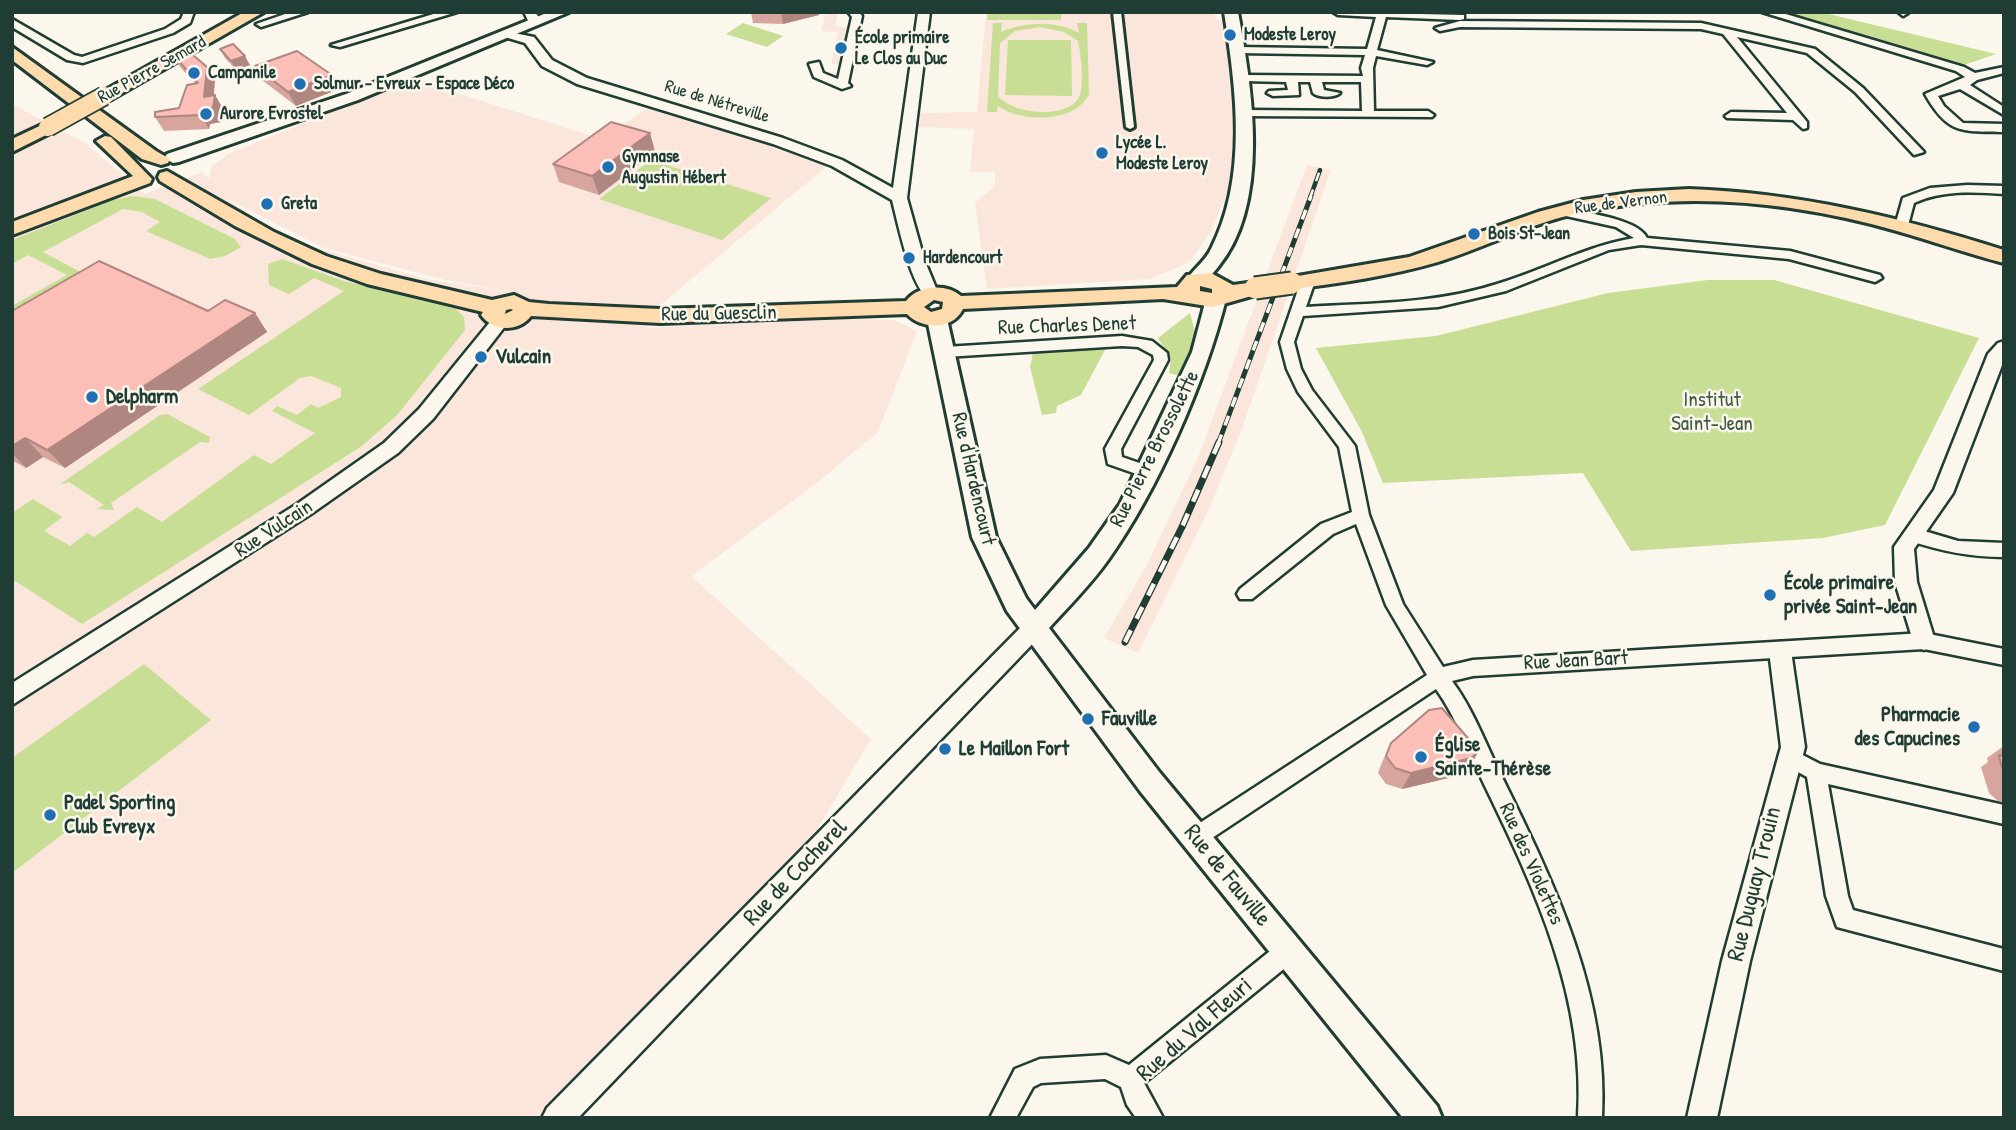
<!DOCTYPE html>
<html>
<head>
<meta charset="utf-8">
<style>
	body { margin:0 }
	#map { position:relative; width:2016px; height:1130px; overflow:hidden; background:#fbf7ec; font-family:"Patrick Hand",sans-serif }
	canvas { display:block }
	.frame { position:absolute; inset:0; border:14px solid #1f3d34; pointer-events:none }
</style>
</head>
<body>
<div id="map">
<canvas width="2016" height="1130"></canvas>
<div class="frame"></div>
</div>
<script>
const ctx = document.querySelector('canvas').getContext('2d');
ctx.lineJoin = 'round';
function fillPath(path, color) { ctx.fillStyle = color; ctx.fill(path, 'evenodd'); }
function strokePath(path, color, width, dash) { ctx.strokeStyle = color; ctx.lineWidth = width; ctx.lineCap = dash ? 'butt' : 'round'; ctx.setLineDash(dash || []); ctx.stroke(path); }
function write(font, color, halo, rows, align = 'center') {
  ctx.font = font + ' "Patrick Hand",sans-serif'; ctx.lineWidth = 5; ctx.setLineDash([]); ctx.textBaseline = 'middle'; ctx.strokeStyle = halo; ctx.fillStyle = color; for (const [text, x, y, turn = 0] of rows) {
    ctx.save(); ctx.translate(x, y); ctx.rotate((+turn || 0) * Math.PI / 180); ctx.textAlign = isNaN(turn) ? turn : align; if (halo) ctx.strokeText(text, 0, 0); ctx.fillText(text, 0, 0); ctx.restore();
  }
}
fillPath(new Path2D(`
	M826,12H838L835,27H852L844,65L831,64L838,32L821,31Z
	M986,12H1213L1217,20L1226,22L1236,102L1229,188L1211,231L1190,262L1150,279L987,289L975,203L995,186V172H970L974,129L916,127L921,118L918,113L977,112Z
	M412,79L602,139L649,107L765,141L827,166L658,307L647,328L803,318L894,320L917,331L878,432L813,486L691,576L871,739L805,850L557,1118H12V104L85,143L145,194L202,172L209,179L212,166L230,153ZM224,197L324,248L446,280L510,292L430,280L289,240Z
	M1307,165L1331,170L1243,426L1209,509L1138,653L1104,638L1147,565L1199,455Z`), '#fbe6dc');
fillPath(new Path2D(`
	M988,12H1061V20H987Z
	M1784,12H1820L1996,54L1964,65Z
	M743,23L783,36L767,47L726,34Z
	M993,23H1002L1001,32C1025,22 1055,20 1079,33L1077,23H1087L1089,94C1076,123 1021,123 998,106L997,112H987ZM1040,27L1064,32L1078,41C1081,55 1084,81 1080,95C1070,121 1012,114 998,96L1000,43L1015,31Z
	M1008,40H1071L1072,96L1005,95Z
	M651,160L771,198L722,240L599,199Z
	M133,196L155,199L235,239L241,247L225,256L210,259L146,231L160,222L142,212L123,209L43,252L86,275L12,316V306L67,275L28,255L12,264V240L113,200Z
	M282,259L344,281L456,309L464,317L465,330L398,414L362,446L82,624L12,579V513L33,499L62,517L44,531L70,546L87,533L94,537L137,507L162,522L254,455L271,464L315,433L272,411L277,406L297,415L311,404L318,408L341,397V388L311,376L300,378L249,415L198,389L344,291L314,278L289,294L269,285L268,264Z
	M1708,280H1774L1979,338L1885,525L1823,538L1631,551L1583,473L1383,483L1362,432L1316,348L1436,336L1608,293Z
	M1190,313L1198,343L1183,377L1169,373L1171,359L1158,338Z
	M1106,348L1081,395L1057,406L1056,413L1042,415L1030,367L1033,353Z
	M167,414L210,437L209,443L200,442L111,503L114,510L97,509L104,505L69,482L59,485L160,415Z
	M144,664L211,720L12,873V758Z`), '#c7de94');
const pedestrian = new Path2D(`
	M1113,12H1121L1134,127L1130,129L1126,127Z`);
const minor = new Path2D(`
	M184,12H194L190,23L173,33L83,63L67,60L12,27V19L74,55L82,57L165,29L181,19Z
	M291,12H308L261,27L256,24Z
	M440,12H457L340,47L331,45Z
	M524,12H535L540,19L538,25H530Z
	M848,12H859L862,16L848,83L851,86L842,89L814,77L809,64L819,62L823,73L838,79L852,17Z
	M1333,12L1464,15V19L1460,20L1386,17L1377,50L1433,62L1427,65L1376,56L1373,68L1374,111H1428L1434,115L1432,117L1242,116L1240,114L1246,110L1362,111L1361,82H1322L1324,90L1340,93C1334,98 1319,98 1313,93L1310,82H1298L1299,95L1273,96L1267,93L1269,91L1288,90L1286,82L1243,81L1237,78L1243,75L1363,76L1361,68L1365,55L1238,53L1233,50L1238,47L1367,49L1376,17L1338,15Z
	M1762,12H1779L1964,67L1975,73L2004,67V73L1977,80L1970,85L2004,107V115L1960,89L1938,96L1944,106L1963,123L2004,124V132C1962,131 1948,135 1925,94L1965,77L1956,71Z
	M1898,12H1908V13L1903,16Z
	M1460,21L1701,23L1815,49L1863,88L1924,152L1914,155L1855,92L1807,53L1737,37L1807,122V128L1803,129L1793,120L1727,118L1725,116L1731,112L1787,113L1723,34L1701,29L1460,27L1440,31L1435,28Z
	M1967,185L2004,186V194C1973,192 1942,190 1914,203L1907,229L1902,230L1895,226L1903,198L1930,188Z
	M1562,207C1582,213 1638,218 1647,238L1790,251L1880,275L1882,278L1875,282L1789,259L1641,245L1609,250L1506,291L1438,307L1303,316L1294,342L1301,369L1312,390L1355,446L1369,515L1403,604L1443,667L1473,660L1924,633L2004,649V665L1924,649L1473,676L1452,681C1473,709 1486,745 1501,775C1554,883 1609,995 1602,1118H1578C1586,998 1535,889 1484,784C1469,752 1456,717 1436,689L1203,844L1196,847L1189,844L1186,837L1189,830L1427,675L1386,605L1356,524L1333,534L1252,599H1240L1237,594L1240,589L1321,524L1352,512L1339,447L1298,392L1287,369L1280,342L1301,281L1308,277L1315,281L1306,307C1370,303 1436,304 1497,284C1544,270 1586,246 1634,238L1616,227L1557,214V208Z
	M1122,336L1152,341L1167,353L1168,360L1121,449L1122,457L1154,468L1156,472L1154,476L1148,478L1108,464L1105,449L1154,360L1153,355L1138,347L1122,346L945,357L938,352L945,347Z
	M1914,528L1958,541L2004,543V557C1970,557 1940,551 1908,540L1905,535L1908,530Z
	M1789,748L1820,764L2004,805V824L1828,784L1848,896L1853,910L2004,949V971L1837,927L1826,896L1807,777L1782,763L1779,757L1782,751Z
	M1288,940L1296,943L1299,951L1296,959L1144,1083L1163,1118H1136L1127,1105L1121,1087L1105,1079L1041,1083L1033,1087L1016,1118H990L1015,1069L1040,1059L1106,1055L1129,1065L1280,943Z`);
const tertiary = new Path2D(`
	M918,12H930L907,198L924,259L938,293L930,298C912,294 897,219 892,200L832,166L773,144L577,84L542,66L525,43L498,35L504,31L534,37L552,60L587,78L783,138L842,160L893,188Z
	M500,315L506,317L509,321L506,325L433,419L398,453L311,514L12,705V683L297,504L384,443L419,409L494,317Z
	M2004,341V360L1953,493L1914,549L1917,582L1935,641L1932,647L1924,650L1916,647L1913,641L1895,582L1894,547L1934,490L1988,354L1998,343Z
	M1034,619L1042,622L1045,628L1042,634L578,1118H542L547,1108L1026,622Z
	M1780,642L1788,644L1791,651L1805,747L1750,961L1717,1118H1687L1722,961L1781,747L1769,651L1772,644Z`);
const secondary = new Path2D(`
	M549,12H569L358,100L179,162L173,163L164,158L167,154L346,94Z
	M1224,12H1238C1252,87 1271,203 1218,267C1212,274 1207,282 1198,284L1188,278C1195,268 1206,260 1211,249C1248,177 1236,89 1224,12Z
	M1216,293L1226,299C1205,382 1158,490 1108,560C1091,584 1069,606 1049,628L1160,773L1437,1106L1442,1118H1403L1140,791L1007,611L972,537L927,319L930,314L937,313L947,319L996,537L1026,598L1035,610L1089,548L1120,504L1192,352L1206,299Z`);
const primary = new Path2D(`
	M244,12H264L110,100L104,101L95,96Z
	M12,47L156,151L170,159L168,163L161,165L142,159L12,60Z
	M48,122L54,123L57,127L54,131L12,152V139Z
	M105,136L111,137L152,179L150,183L12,235V222L133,176L96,141Z
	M167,171L274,232L326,256L381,274L492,300L514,295L529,302L549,304L660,309L906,301C918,285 946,283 961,296L1177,287L1187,275L1211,273L1233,285L1255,282L1265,288L1262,293L1213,307L1163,299L963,309C953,330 922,330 907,314L660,323L531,316C519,332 493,332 481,315L483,312L367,284L312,264L235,226L160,181L158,177L160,173ZM1200,286L1212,289V293L1200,291ZM934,300L943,302L942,309L931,312L924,307ZM506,310L511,309L513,310L505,314Z
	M1689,189C1798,193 1900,217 2004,250V263C1968,254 1933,241 1897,231C1795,202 1687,191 1583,212C1533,222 1486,247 1438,262C1390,276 1341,283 1292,289L1282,283L1292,277L1409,257L1538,212L1583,200L1636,192Z`);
strokePath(pedestrian, '#1f3d34', 6);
strokePath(minor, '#1f3d34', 5);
strokePath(tertiary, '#1f3d34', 5);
strokePath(secondary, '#1f3d34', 6);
strokePath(primary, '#1f3d34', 6);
fillPath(pedestrian, '#fbf7ec');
fillPath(minor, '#fbf7ec');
fillPath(tertiary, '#fbf7ec');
fillPath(secondary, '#fbf7ec');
fillPath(primary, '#fedbac');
const railFar2 = new Path2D(`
	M1310,198L1320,170`);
const railFar1 = new Path2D(`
	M1218,444L1311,196`);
const rail = new Path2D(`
	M1125,642L1182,527L1219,442`);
strokePath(railFar2, '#1f3d34', 4.5);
strokePath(railFar1, '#1f3d34', 5);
strokePath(rail, '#1f3d34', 7);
strokePath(railFar2, '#fbf7ec', 2.5, [9]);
strokePath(railFar1, '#fbf7ec', 3.5, [10]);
strokePath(rail, '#fbf7ec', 4.5, [13]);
const primaryBridgeFar1 = new Path2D(`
	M48,127L104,96`);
const primaryBridge = new Path2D(`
	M1255,288L1292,283`);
strokePath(primaryBridgeFar1, '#1f3d34', 21, []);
strokePath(primaryBridge, '#1f3d34', 25, []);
strokePath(primaryBridgeFar1, '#fedbac', 18);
strokePath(primaryBridge, '#fedbac', 21);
fillPath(new Path2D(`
	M751,12H819V15L783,24L753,23Z
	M220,49L250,65L236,70L225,58Z
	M172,53L207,67L215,80L214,95H215L223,109L221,122L210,124L209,129L164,131L155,117L179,108L195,83L180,67Z
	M255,66L339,89L296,106L262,80Z
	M650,133L655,152L599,195L559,182L553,164Z
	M12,311H208L255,313L267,332L65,468L43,457L26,468L15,462L12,459Z
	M1391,743L1469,768L1461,775L1402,789L1386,784L1378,773L1383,760Z
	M2004,746V802L1998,801L1989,793L1981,767L1988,762L1987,758Z`), '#d8a49e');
fillPath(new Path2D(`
	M781,12H819V15L783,24Z
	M245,56L250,65L236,70L231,61Z
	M207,67L215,80L212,108L215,95L223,109L221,122L210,124L209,129L201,115Z
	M332,75L339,89L296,106L288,92Z
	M650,133L655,152L599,195L592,176Z
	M255,313L267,332L65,468L47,450Z
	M25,438L43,457L26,468L12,453V446Z
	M1479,751L1469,768L1461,775L1402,789L1411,773Z`), '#b08681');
const building = new Path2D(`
	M233,44L245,56L231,61L220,49Z
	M186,49L207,67L204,97L215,95L213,108L202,110L201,115L155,117V112L179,108L187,85L198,83L172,53Z
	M297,51L332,75L288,92L255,66Z
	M611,122L650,133L592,176L553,164Z
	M99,261L208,311L225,300L255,313L47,450L25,438L12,446V311Z
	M1442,708L1479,751L1471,758L1411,773L1395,768L1386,756L1391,743L1429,710Z
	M1999,755L2004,756V772L2001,764Z`);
fillPath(building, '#fbbfb8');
strokePath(building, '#b08681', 2);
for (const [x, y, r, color] of [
	[1230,35,7,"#1f6fb2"],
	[841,48,7,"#1f6fb2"],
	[194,73,7,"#1f6fb2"],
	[300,84,7,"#1f6fb2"],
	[206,114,7,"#1f6fb2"],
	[1102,153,7,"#1f6fb2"],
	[608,167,7,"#1f6fb2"],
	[267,204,7,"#1f6fb2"],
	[1474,234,7,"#1f6fb2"],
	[909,258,7,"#1f6fb2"],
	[481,357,7,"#1f6fb2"],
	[92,397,7,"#1f6fb2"],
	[1770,595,7,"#1f6fb2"],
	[1088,719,7,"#1f6fb2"],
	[1974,727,7,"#1f6fb2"],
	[945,749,7,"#1f6fb2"],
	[1421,757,7,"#1f6fb2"],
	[50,815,7,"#1f6fb2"]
]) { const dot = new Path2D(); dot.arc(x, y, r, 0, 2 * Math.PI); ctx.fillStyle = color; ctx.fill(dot); strokePath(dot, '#fbf7ec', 2.5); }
write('bold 18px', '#1f3d34', '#fbf7ec', [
	["Modeste Leroy",1244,35],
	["École primaire",855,38],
	["Le Clos au Duc",855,59],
	["Campanile",208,73],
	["Solmur - Evreux - Espace Déco",314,84],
	["Aurore Evrostel",220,114],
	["Lycée L.",1116,143],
	["Modeste Leroy",1116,164],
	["Gymnase",622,157],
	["Augustin Hébert",622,178],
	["Greta",281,204],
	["Bois St-Jean",1488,234],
	["Hardencourt",923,258]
], 'left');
write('18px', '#1f3d34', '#fbf7ec', [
	["Rue Pierre Semard",152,70,-29],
	["Rue de Nétreville",717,102,17],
	["Rue de Vernon",1621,203,-7]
]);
write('21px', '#1f3d34', '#fbf7ec', [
	["Rue du Guesclin",719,314,-1],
	["Rue Charles Denet",1067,326,-2],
	["Rue Pierre Brossolette",1155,449,-63],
	["Rue d'Hardencourt",973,479,77],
	["Rue Vulcain",274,529,-33],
	["Rue Jean Bart",1576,661,-3],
	["Rue des Violettes",1531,864,66]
]);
write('bold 21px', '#1f3d34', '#fbf7ec', [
	["Vulcain",495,357],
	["Delpharm",106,397],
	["École primaire",1784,583],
	["privée Saint-Jean",1784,607],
	["Pharmacie",1960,715,"right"],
	["des Capucines",1960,739,"right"],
	["Fauville",1102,719],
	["Église",1435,745],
	["Sainte-Thérèse",1435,769],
	["Le Maillon Fort",959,749],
	["Padel Sporting",64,803],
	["Club Evreyx",64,827]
], 'left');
write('21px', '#415d47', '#fbf7ec', [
	["Institut",1712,400],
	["Saint-Jean",1712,424]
]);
write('24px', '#1f3d34', '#fbf7ec', [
	["Rue de Cocherel",796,873,-46],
	["Rue de Fauville",1227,876,51],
	["Rue Duguay Trouin",1755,884,-76],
	["Rue du Val Fleuri",1195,1030,-41]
]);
</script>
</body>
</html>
